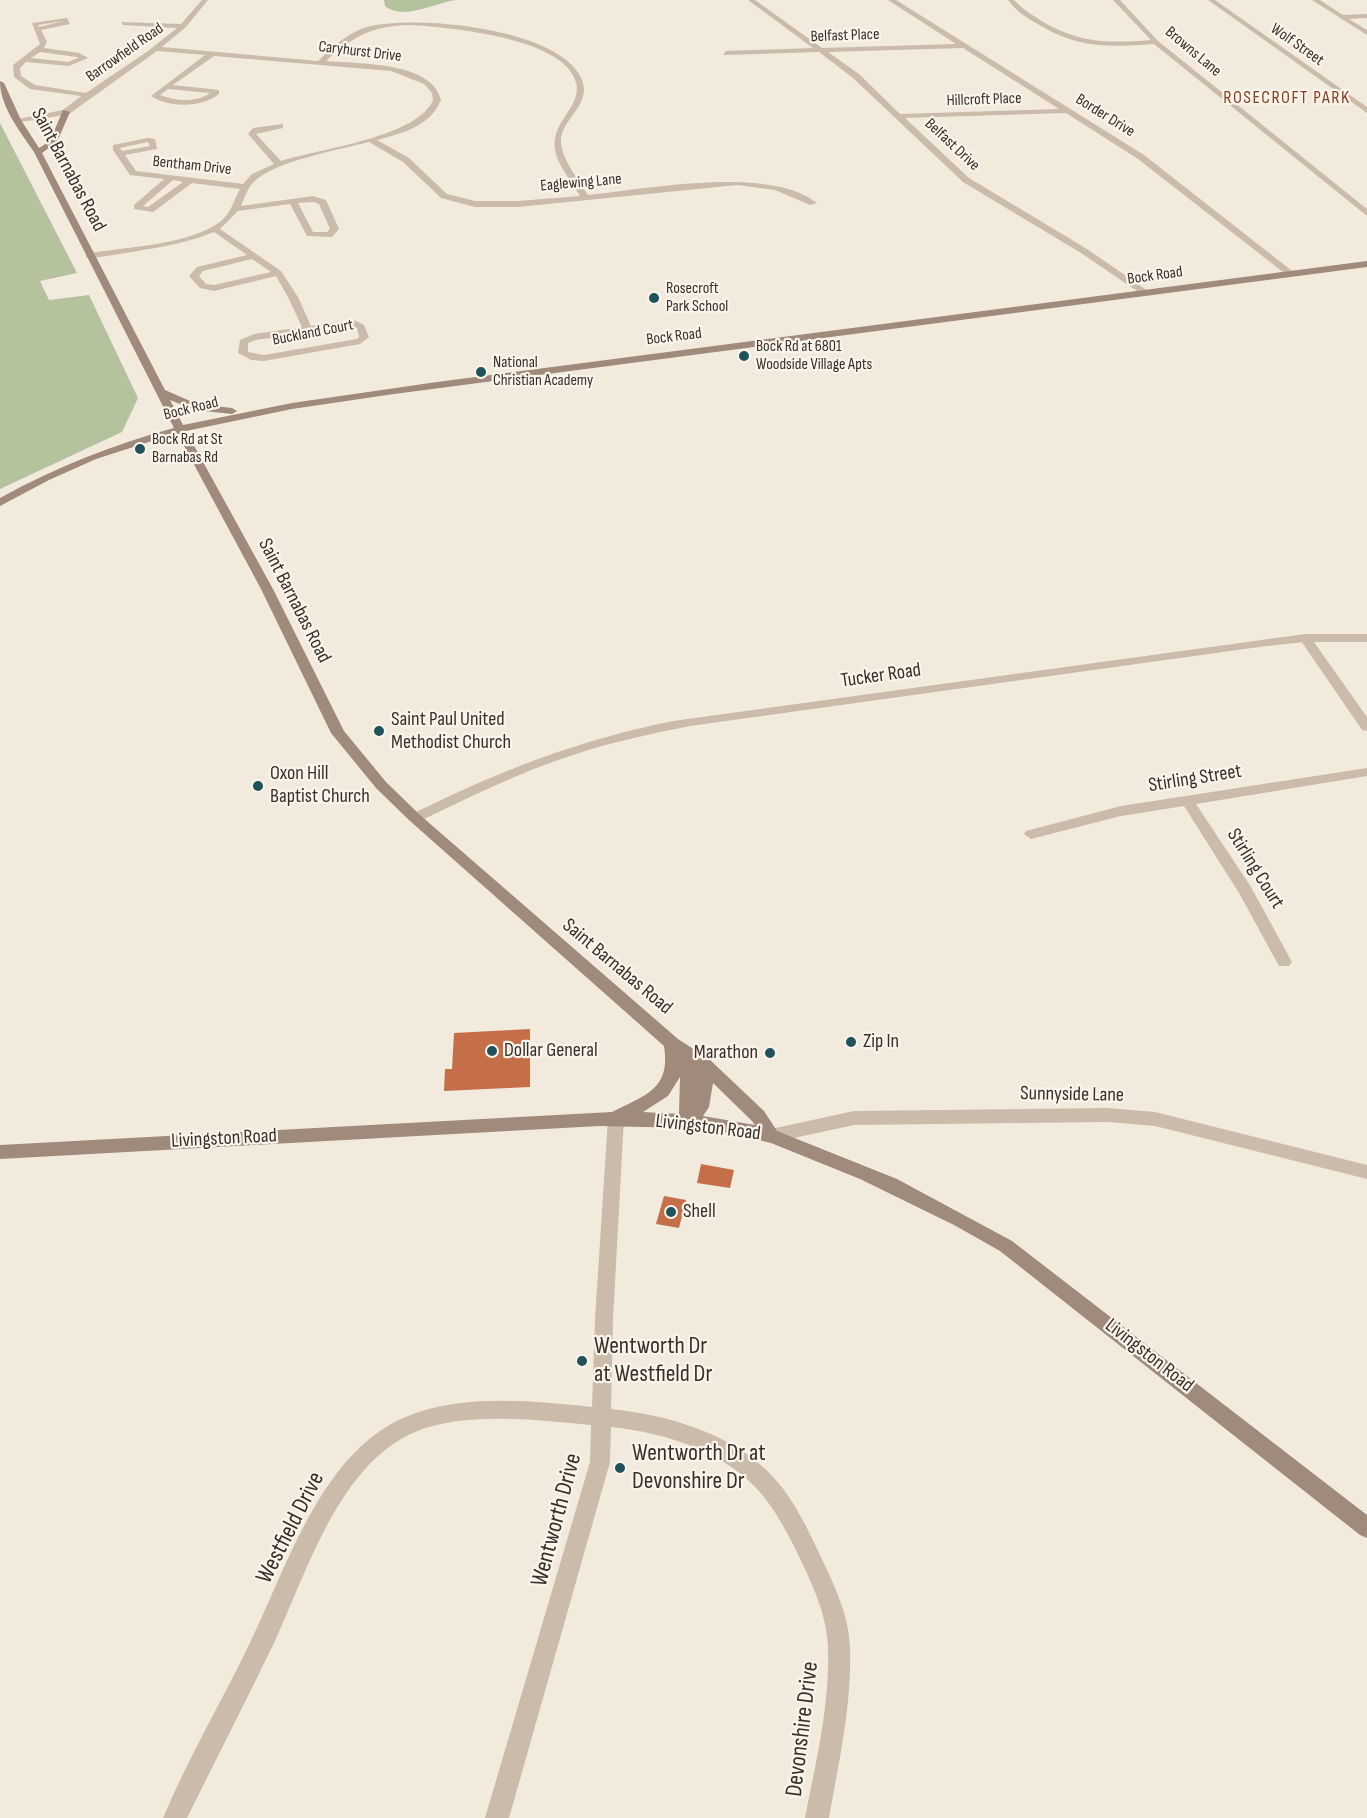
<!DOCTYPE html>
<html>
<head>
<meta charset="utf-8">
<style>
	body { margin:0 }
	canvas { display:block; background:#f3eade }
</style>
</head>
<body>
<canvas width="1367" height="1818"></canvas>
<script>
const ctx = document.querySelector('canvas').getContext('2d');
ctx.lineJoin = 'round';
function fillPath(path, color) { ctx.fillStyle = color; ctx.fill(path, 'evenodd'); }
function strokePath(path, color, width, dash) { ctx.strokeStyle = color; ctx.lineWidth = width; ctx.lineCap = dash ? 'butt' : 'round'; ctx.setLineDash(dash || []); ctx.stroke(path); }
function write(font, color, halo, rows, align = 'center') {
  ctx.font = font + ' "Sofia Sans Condensed",sans-serif'; ctx.lineWidth = 4.5; ctx.setLineDash([]); ctx.textBaseline = 'middle'; ctx.strokeStyle = halo; ctx.fillStyle = color; for (const [text, x, y, turn = 0] of rows) {
    ctx.save(); ctx.translate(x, y); ctx.rotate((+turn || 0) * Math.PI / 180); ctx.textAlign = isNaN(turn) ? turn : align; if (halo) ctx.strokeText(text, 0, 0); ctx.fillText(text, 0, 0); ctx.restore();
  }
}
fillPath(new Path2D(`
	M384,0H456C434,3 404,21 385,6Z
	M0,123L77,273L40,281L49,300L89,295L138,398L122,432L0,489Z`), '#b4c29e');
fillPath(new Path2D(`
	M530,1029V1087L444,1091L445,1069H452L454,1033Z
	M701,1164L734,1170L730,1188L697,1183Z
	M664,1196L686,1200L679,1228L656,1224Z`), '#c56f49');
fillPath(new Path2D(`
	M202,0H208L186,27L162,47L318,61C333,47 347,33 367,27C413,14 563,28 582,80C592,106 560,119 561,142C562,160 579,180 588,195C647,189 769,165 817,203L810,205L775,190L737,185L518,207H475L441,198L403,162L369,142C338,150 281,160 257,179C248,186 245,196 241,206L313,196L326,200L339,229L332,237L307,236L290,204L238,211L220,229L281,271L298,297L311,326L354,320L364,325L369,337L360,344L264,361L251,360L238,353L240,340L254,334L302,327L288,297L276,276L214,291L200,288L189,276L197,267L247,255L214,232C175,248 131,251 89,259L85,256L89,253C127,247 191,245 221,221C231,213 234,200 240,189L192,183L153,212L134,209V205L164,179L130,175L113,150V145L148,138L155,139L157,149L125,155L136,171L243,184L252,174L274,164L248,134L253,128L283,124V128L256,134L281,161C319,149 418,137 433,100L432,93L424,84L391,71L214,56L173,85L219,90V94C202,108 169,108 151,96L205,55L157,51L69,114L36,120L17,122L13,120L63,110L81,96L30,89L14,77L13,65L40,44L32,23L67,18L70,24L41,30L47,42L44,48L79,53L88,58L69,66L26,62L20,68L21,76L35,85L86,93L148,51L177,28L123,25L121,22L181,24ZM63,21L39,27L38,25ZM410,25C447,27 574,38 577,88C577,99 570,109 564,118C542,150 563,167 580,196L518,201H475L447,194L409,158L377,140C402,133 430,127 441,100C432,61 358,64 326,61C354,36 371,26 410,25ZM40,52L77,57L78,58L68,62L31,58ZM168,89L210,93C196,103 176,101 160,95ZM148,142L150,146L122,151L120,148ZM173,180L183,182L148,207L143,206ZM313,202L319,204L330,229L327,232H313L298,203ZM252,259L271,272L214,285L206,284L199,276L203,271ZM352,326L357,328L359,337L357,339L264,355L248,352V343L256,340Z
	M748,0H755L822,48L956,44L888,0H896L1144,155L1296,274L1288,276L1138,159L1066,113L905,118L969,178L1087,249L1151,293L1143,295L1081,253L963,182L853,78L819,52L723,55L726,51L813,48ZM963,48L1059,109L900,114L859,74L828,52Z
	M1008,0H1014C1023,10 1034,16 1045,23C1083,44 1109,43 1151,40L1113,0H1120L1158,41L1367,209V216L1154,44C1110,47 1081,49 1041,26C1028,19 1017,12 1008,0Z
	M1208,0H1215L1367,107V113Z
	M1312,0H1320L1343,15L1367,14V18L1349,19L1367,30V35Z
	M1305,634L1309,635L1367,717V731L1362,730L1299,638Z
	M1367,768V776L1196,804L1251,887L1292,962L1289,966H1279L1239,893L1184,806L1121,816L1031,839L1024,834L1026,831L1121,806Z
	M1107,1108L1155,1112L1367,1165V1179L1155,1126L1107,1122L854,1125L771,1143L765,1141L762,1136L765,1131L771,1129L854,1111Z
	M616,1111L622,1113L624,1118L613,1319L611,1409C669,1415 735,1434 775,1479C795,1501 808,1530 821,1557C834,1585 849,1615 850,1647C852,1704 839,1762 829,1818H805C816,1762 830,1704 828,1647C827,1618 815,1590 803,1565C792,1541 780,1518 764,1497C728,1452 667,1433 611,1427L610,1462L509,1818H485L590,1462L591,1425C539,1420 464,1411 415,1432C338,1465 307,1573 274,1643C246,1701 216,1759 187,1818H163C187,1761 219,1706 246,1651C285,1574 318,1456 403,1418C460,1393 532,1401 592,1407L595,1319L608,1118L610,1113Z`), '#cbbbaa');
fillPath(new Path2D(`
	M1305,634H1367V642H1305L1259,647L690,726C651,734 611,742 573,755C520,772 470,797 420,821H410L408,818L410,815C499,771 575,741 673,721Z`), '#cbbbaa');
fillPath(new Path2D(`
	M0,81L4,83L21,120L39,148L50,141L63,110L70,112L57,142L42,153L165,390L197,404L232,408L237,411L232,414L195,410L170,400L183,425L292,403L437,382L1367,261V267L394,394L292,409L186,431L273,589L344,731L386,782L420,815L678,1039L709,1059L764,1111L777,1131L897,1179L1012,1241L1367,1515V1538L1360,1535L1000,1251L954,1225L860,1179L771,1143L729,1133L689,1128L599,1126L0,1159V1145L612,1112C646,1095 671,1089 664,1046L410,821L376,788L331,733L261,589L177,433L96,459L49,480L0,506V498C56,467 112,445 174,428L34,152C20,131 0,107 0,81ZM680,1077L679,1114L643,1112L668,1096ZM713,1083L752,1121L755,1125L703,1116L709,1107Z`), '#9f8a7b');
for (const [x, y, r, color] of [
	[654,298,6,"#1f525a"],
	[744,356,6,"#1f525a"],
	[481,372,6,"#1f525a"],
	[140,449,6,"#1f525a"],
	[379,731,6,"#1f525a"],
	[258,786,6,"#1f525a"],
	[851,1042,6,"#1f525a"],
	[492,1051,6,"#1f525a"],
	[770,1053,6,"#1f525a"],
	[671,1212,6,"#1f525a"],
	[582,1361,6,"#1f525a"],
	[620,1468,6,"#1f525a"]
]) { const dot = new Path2D(); dot.arc(x, y, r, 0, 2 * Math.PI); ctx.fillStyle = color; ctx.fill(dot); strokePath(dot, '#faf4eb', 2); }
write('16px', '#382f29', '#faf4eb', [
	["Belfast Place",845,36,-2],
	["Wolf Street",1297,45,35],
	["Caryhurst Drive",360,52,7],
	["Browns Lane",1193,52,40],
	["Barrowfield Road",125,53,-35],
	["Hillcroft Place",984,100,-2],
	["Border Drive",1105,116,32],
	["Belfast Drive",952,145,43],
	["Bentham Drive",192,166,6],
	["Eaglewing Lane",581,183,-5],
	["Bock Road",1155,276,-8],
	["Buckland Court",313,333,-11],
	["Bock Road",674,337,-7],
	["Bock Road",191,409,-14]
]);
write('16px', '#382f29', '#faf4eb', [
	["Rosecroft",666,289],
	["Park School",666,307],
	["Bock Rd at 6801",756,347],
	["Woodside Village Apts",756,365],
	["National",493,363],
	["Christian Academy",493,381],
	["Bock Rd at St",152,440],
	["Barnabas Rd",152,458]
], 'left');
ctx.letterSpacing = '1.5px';
write('18px', '#874023', '#faf4eb', [
	["ROSECROFT PARK",1287,98]
]);
ctx.letterSpacing = '0px';
write('20px', '#382f29', '#faf4eb', [
	["Saint Barnabas Road",68,170,62],
	["Saint Barnabas Road",294,601,63],
	["Tucker Road",881,676,-8],
	["Stirling Street",1195,779,-9],
	["Stirling Court",1255,869,58],
	["Saint Barnabas Road",617,967,40],
	["Sunnyside Lane",1072,1095,1],
	["Livingston Road",708,1128,7],
	["Livingston Road",224,1139,-3],
	["Livingston Road",1149,1356,38]
]);
write('20px', '#382f29', '#faf4eb', [
	["Saint Paul United",391,720],
	["Methodist Church",391,743],
	["Oxon Hill",270,774],
	["Baptist Church",270,797],
	["Zip In",863,1042],
	["Dollar General",504,1051],
	["Marathon",758,1053,"right"],
	["Shell",683,1212]
], 'left');
write('24px', '#382f29', '#faf4eb', [
	["Wentworth Dr",594,1347],
	["at Westfield Dr",594,1375],
	["Wentworth Dr at",632,1454],
	["Devonshire Dr",632,1482]
], 'left');
write('24px', '#382f29', '#faf4eb', [
	["Wentworth Drive",557,1520,-75],
	["Westfield Drive",291,1528,-63],
	["Devonshire Drive",803,1729,-83]
]);
</script>
</body>
</html>
